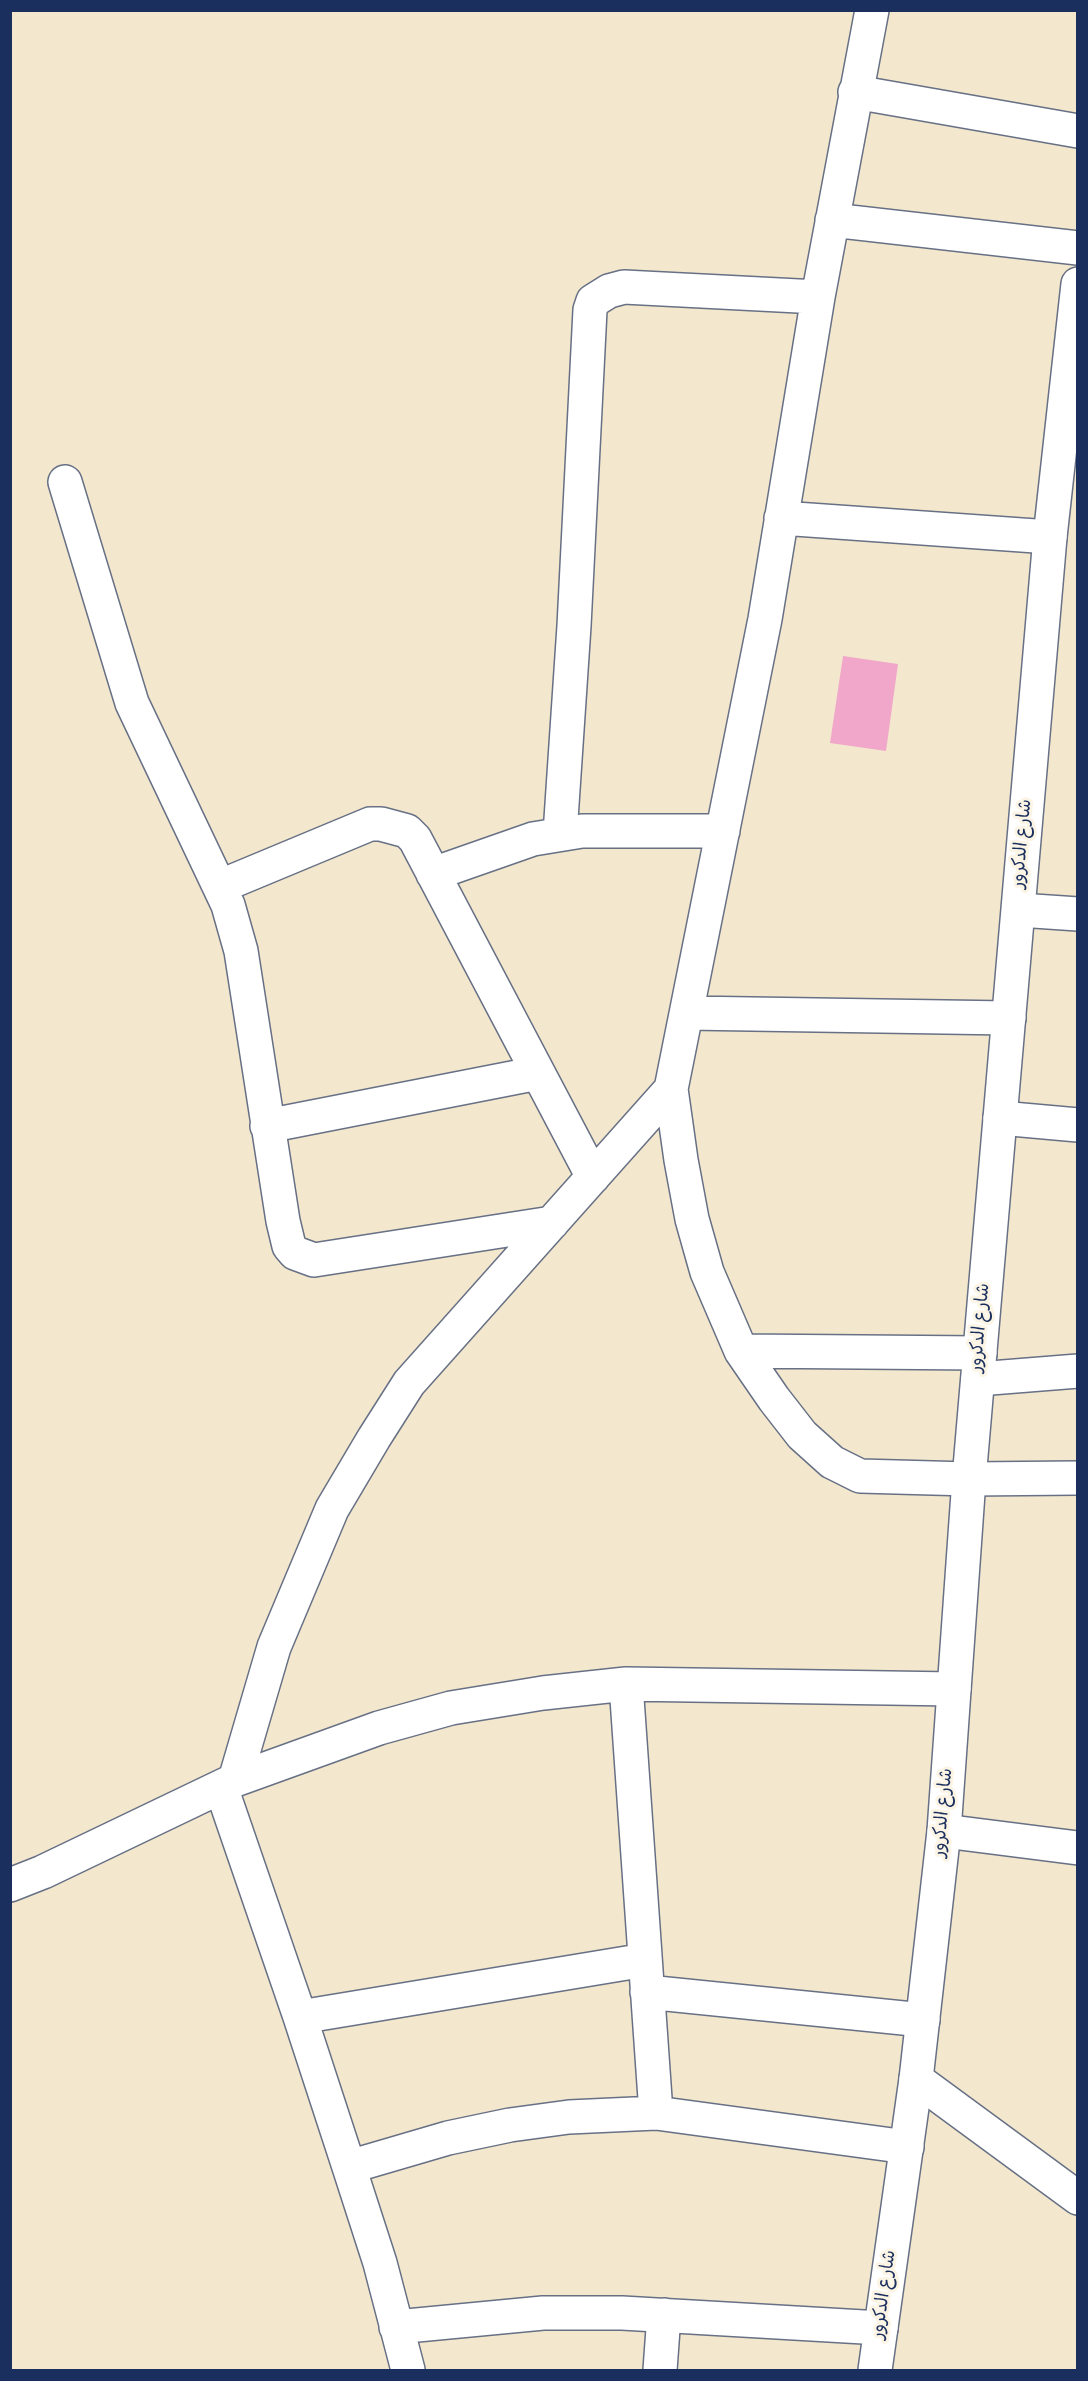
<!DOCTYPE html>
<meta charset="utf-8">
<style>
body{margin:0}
#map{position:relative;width:1088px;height:2381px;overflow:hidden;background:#f3e8cd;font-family:Dekko,sans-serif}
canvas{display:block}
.frame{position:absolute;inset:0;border:12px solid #1b2f5e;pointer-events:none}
</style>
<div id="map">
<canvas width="1088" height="2381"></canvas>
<div class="frame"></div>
</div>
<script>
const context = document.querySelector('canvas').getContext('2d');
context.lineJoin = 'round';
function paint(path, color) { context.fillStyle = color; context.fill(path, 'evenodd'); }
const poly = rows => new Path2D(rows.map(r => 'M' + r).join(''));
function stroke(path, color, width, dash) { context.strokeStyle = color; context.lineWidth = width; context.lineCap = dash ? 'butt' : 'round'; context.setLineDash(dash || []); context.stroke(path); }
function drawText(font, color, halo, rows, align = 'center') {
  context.font = font + ' Dekko,"Playpen Sans Arabic",sans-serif'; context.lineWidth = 6; context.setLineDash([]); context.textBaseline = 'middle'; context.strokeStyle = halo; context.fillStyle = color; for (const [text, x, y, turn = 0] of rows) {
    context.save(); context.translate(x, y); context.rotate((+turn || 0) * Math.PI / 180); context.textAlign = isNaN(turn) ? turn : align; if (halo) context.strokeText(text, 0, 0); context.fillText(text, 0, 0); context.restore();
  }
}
paint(poly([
 [843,656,898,664,886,751,830,743]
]), '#f0a7ca');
const minor = poly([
 [872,10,818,297,765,619,671,1089,681,1160,692,1219,707,1272,741,1351,774,1399,802,1435,832,1462,860,1476,969,1479,1078,1478],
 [855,92,1078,131],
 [832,220,1078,248],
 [65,482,132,703,228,905,241,951,283,1221,289,1246,295,1253,314,1260,552,1223],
 [781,518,1050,537],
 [560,834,574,626,590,310,593,301,609,291,624,287,818,297],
 [433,874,533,839,582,831,723,831],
 [221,886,370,824,381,824,407,831,415,839,593,1177],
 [1019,910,1078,914],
 [687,1013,1009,1018],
 [1000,1118,1078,1125],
 [267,1126,538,1073],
 [741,1351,980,1353],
 [978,1379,1078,1371],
 [626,1684,656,2113],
 [235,1780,274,1647,332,1509,374,1438,409,1383,671,1089],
 [221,1787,300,2017,349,2167,380,2263,408,2370],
 [944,1831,1078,1848],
 [10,1885,43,1872,235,1780,379,1728,451,1708,543,1693,626,1684,954,1689],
 [647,1992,923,2020],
 [300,2017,645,1960],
 [916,2079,1078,2198],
 [349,2167,448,2138,510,2125,569,2117,656,2113,907,2147],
 [396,2327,543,2313,622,2313,881,2328],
 [660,2370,664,2315]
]);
const tertiary = poly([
 [875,2370,916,2079,944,1831,969,1479,1050,537,1078,284]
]);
stroke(minor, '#677085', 36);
stroke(tertiary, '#677085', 36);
stroke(minor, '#fff', 33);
stroke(tertiary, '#fff', 33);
drawText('18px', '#1b2f5e', '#fcf5e5', [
 ["شارع الدكرور",1024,844,-85],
 ["شارع الدكرور",982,1328,-85],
 ["شارع الدكرور",945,1813,-85],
 ["شارع الدكرور",886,2295,-82]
]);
</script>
